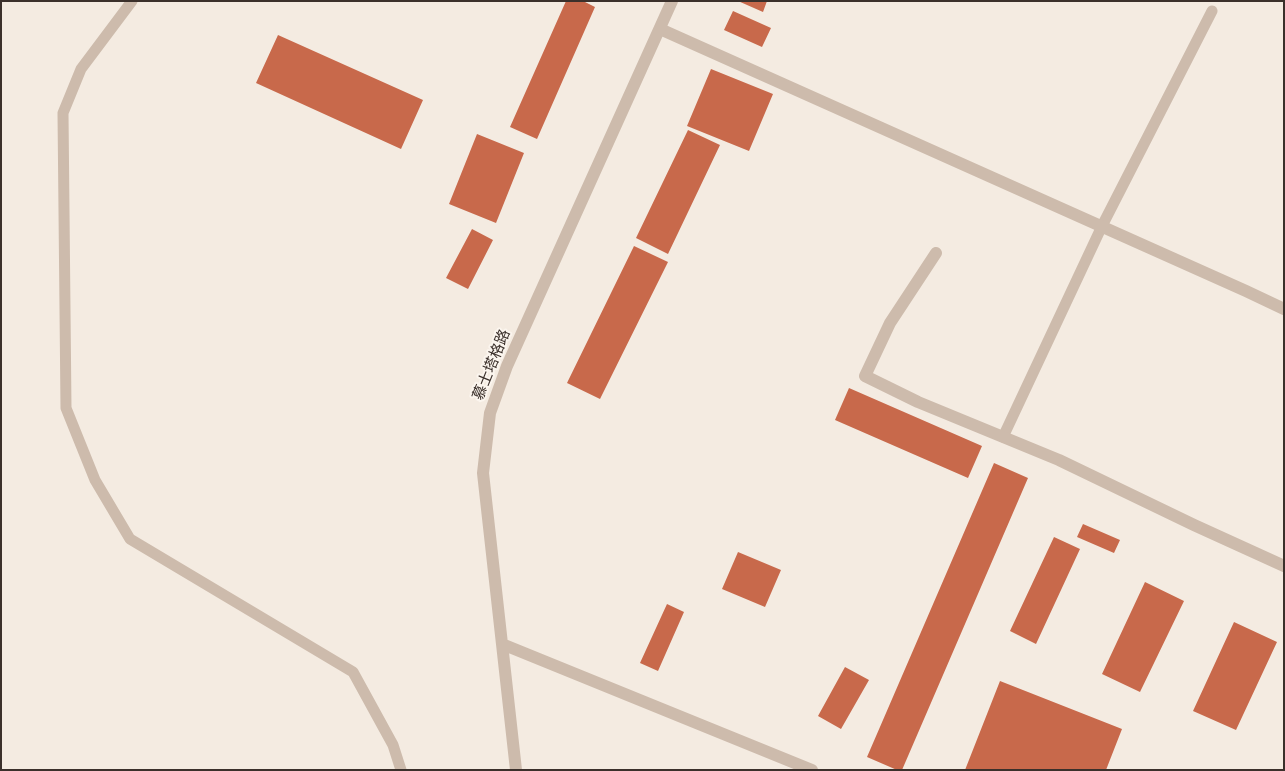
<!DOCTYPE html>
<meta charset="utf-8">
<style>
body{margin:0}
#map{position:relative;width:1285px;height:771px;overflow:hidden;background:#f4ebe1;font-family:"Fira Sans",sans-serif}
canvas{display:block}
.frame{position:absolute;inset:0;border:2px solid #3b302b;pointer-events:none}
</style>
<div id="map">
<canvas width="1285" height="771"></canvas>
<div class="frame"></div>
</div>
<script>
const context = document.querySelector('canvas').getContext('2d');
context.lineJoin = 'round';
function paint(path, color) { context.fillStyle = color; context.fill(path, 'evenodd'); }
const poly = rows => new Path2D(rows.map(r => 'M' + r).join(''));
function stroke(path, color, width, dash) { context.strokeStyle = color; context.lineWidth = width; context.lineCap = dash ? 'butt' : 'round'; context.setLineDash(dash || []); context.stroke(path); }
function drawText(font, color, halo, rows, align = 'center') {
  context.font = font + ' "Fira Sans","Noto Sans SC",sans-serif'; context.lineWidth = 4; context.setLineDash([]); context.textBaseline = 'middle'; context.strokeStyle = halo; context.fillStyle = color; for (const [text, x, y, turn = 0] of rows) {
    context.save(); context.translate(x, y); context.rotate((+turn || 0) * Math.PI / 180); context.textAlign = isNaN(turn) ? turn : align; if (halo) context.strokeText(text, 0, 0); context.fillText(text, 0, 0); context.restore();
  }
}
paint(poly([
 [566,1,583,1,595,7,537,139,510,127],
 [738,1,767,1,763,12],
 [733,11,771,28,762,47,724,30],
 [278,35,423,100,401,149,256,83],
 [711,69,773,94,749,151,687,126],
 [688,130,720,145,668,254,636,238],
 [477,134,524,153,496,223,449,204],
 [472,229,493,240,468,289,446,278],
 [634,246,668,262,600,399,567,383],
 [849,388,982,446,968,478,835,420],
 [994,463,1028,478,902,770,897,770,867,757],
 [1083,524,1120,540,1114,553,1077,537],
 [1054,537,1080,549,1036,644,1010,631],
 [738,552,781,570,765,607,722,589],
 [1145,582,1184,601,1140,692,1102,674],
 [667,604,684,612,658,671,640,663],
 [1234,622,1277,642,1236,730,1193,711],
 [845,667,869,680,841,729,818,716],
 [1000,681,1122,729,1106,770,965,770]
]), '#c8694b');
stroke(poly([
 [132,1,81,69,63,113,66,408,95,480,130,539,353,672,393,745,401,770],
 [1003,437,1102,226,1212,11]
]), '#cdbbac', 11);
stroke(poly([
 [660,29,1246,291,1284,309],
 [936,253,890,323,865,376,918,402,1059,460,1194,525,1284,566]
]), '#cdbbac', 12);
stroke(poly([
 [502,644,812,770],
 [516,770,483,473,490,413,507,366,672,1]
]), '#cdbbac', 12);
drawText('15px', '#3b302b', '#fbf5ee', [
 ["慕士塔格路",492,365,-68]
]);
</script>
